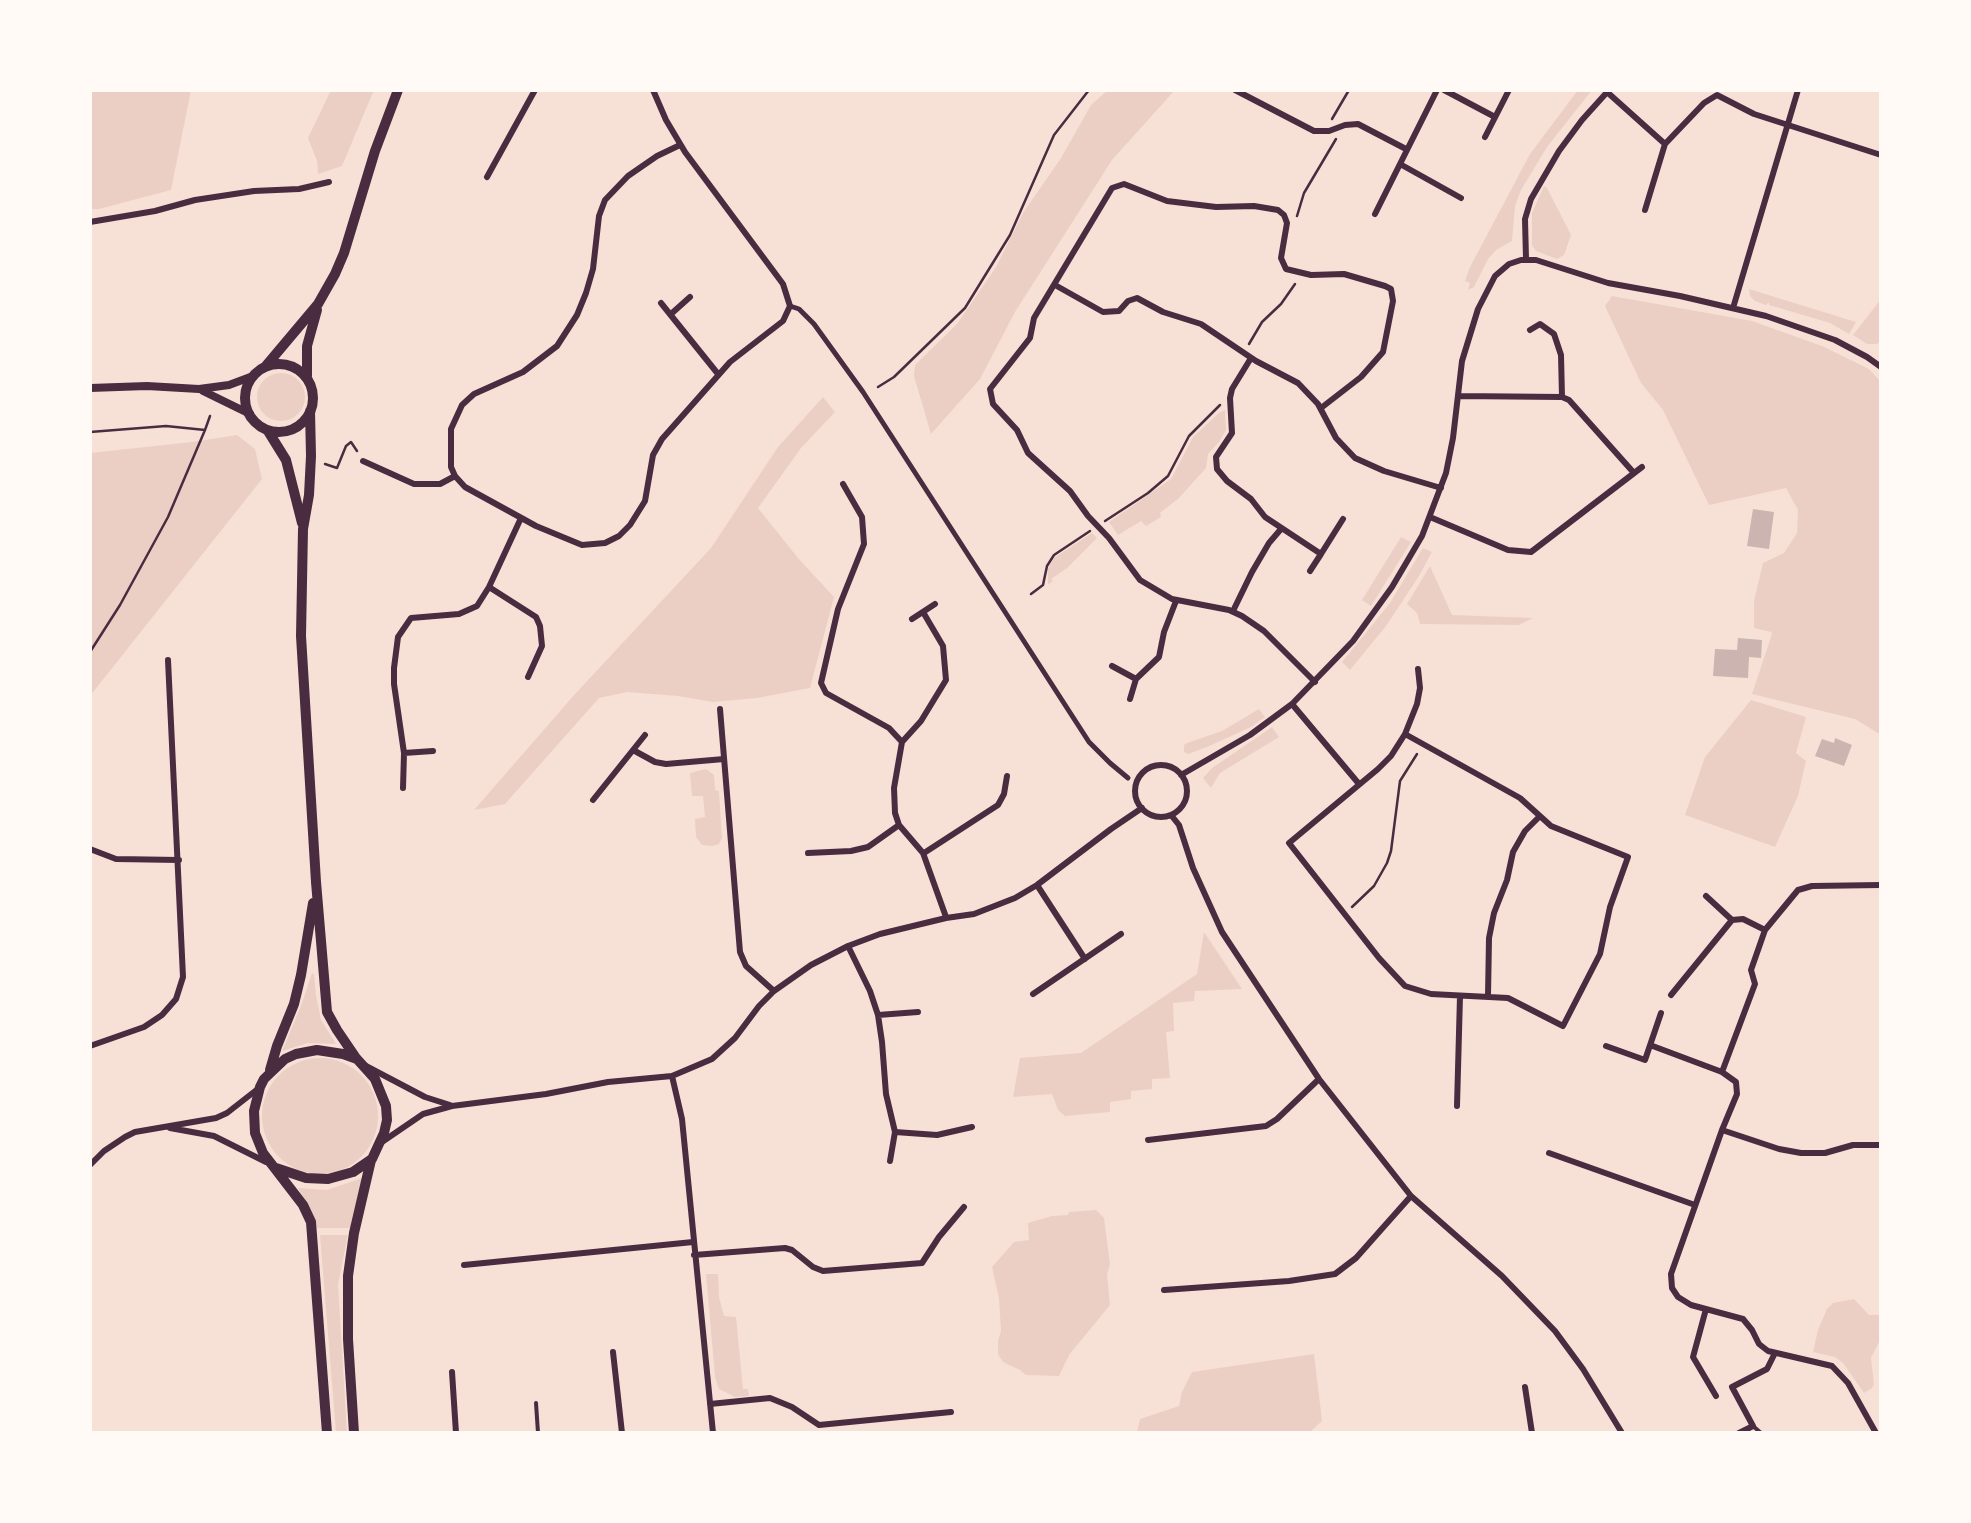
<!DOCTYPE html>
<style>
body{margin:0}
#map{position:relative;width:1971px;height:1523px;overflow:hidden;background:#f7e1d7;font-family:"DejaVu Sans",sans-serif}
canvas{display:block}
.frame{position:absolute;inset:0;border:92px solid #fffaf5;pointer-events:none}
</style>
<div id="map">
<canvas width="1971" height="1523"></canvas>
<div class="frame"></div>
</div>
<script>
const context = document.querySelector('canvas').getContext('2d');
context.lineJoin = 'round';
function paint(path, color) { context.fillStyle = color; context.fill(path, 'evenodd'); }
const poly = rows => new Path2D(rows.map(r => 'M' + r).join(''));
function stroke(path, color, width, dash) { context.strokeStyle = color; context.lineWidth = width; context.lineCap = dash ? 'butt' : 'round'; context.setLineDash(dash || []); context.stroke(path); }
paint(poly([
 [90,90,191,90,171,190,99,209,90,209],
 [331,90,374,90,342,166,318,174,317,161,308,138],
 [1108,90,1175,90,1112,160,1015,312,980,379,931,434,914,376,915,365,957,324,996,267,1023,213,1061,158,1091,105],
 [1578,90,1592,90,1547,147,1521,190,1515,206,1512,241,1496,250,1488,259,1474,287,1468,290,1470,283,1465,281,1469,269,1530,154],
 [1544,186,1547,188,1571,235,1564,255,1557,259,1536,251,1532,245,1532,213],
 [1749,289,1856,322,1849,334,1830,323,1769,305,1769,302,1766,305,1755,301,1750,296],
 [1612,296,1752,321,1822,346,1869,369,1881,382,1881,735,1855,719,1752,694,1772,634,1771,632,1754,628,1754,601,1763,563,1784,553,1797,533,1798,510,1786,488,1709,505,1663,410,1641,383,1605,306],
 [1881,299,1881,340,1877,344,1867,344,1853,335],
 '257 397a24 24 0 1 1 48 0a24 24 0 1 1-48 0Z',
 [823,397,835,412,801,448,758,508,798,558,834,597,810,688,757,698,713,702,678,696,627,692,599,698,505,804,474,810,575,694,711,548,778,447],
 [1225,410,1226,430,1219,442,1208,454,1206,468,1179,498,1160,513,1161,517,1146,526,1141,521,1118,535,1109,522,1171,479,1193,437,1219,413],
 [237,435,255,449,262,479,90,696,90,453,192,442],
 [1092,533,1097,538,1067,568,1051,579,1053,581,1048,585,1048,569,1054,558],
 [1401,537,1411,542,1371,606,1362,600],
 [1423,548,1432,552,1419,576,1386,626,1350,670,1342,662,1390,603],
 [1430,566,1452,615,1533,618,1519,625,1420,624,1417,613,1407,604],
 [1751,700,1806,717,1796,753,1806,761,1798,796,1775,847,1685,815,1705,757],
 [1259,709,1265,717,1251,727,1207,747,1188,754,1184,752,1184,745,1187,743,1222,731],
 [1272,727,1279,737,1220,773,1211,788,1203,778,1212,768],
 [706,769,714,775,715,790,719,791,722,838,719,844,712,846,702,845,696,837,695,819,705,817,703,796,692,796,690,773],
 [1204,932,1242,989,1195,991,1194,1001,1173,1003,1174,1031,1166,1032,1170,1078,1152,1079,1152,1089,1131,1091,1131,1099,1110,1102,1110,1112,1065,1116,1058,1110,1052,1094,1013,1097,1020,1058,1081,1053,1197,974],
 [312,973,314,974,316,995,321,1020,336,1044,308,1043,282,1051,301,1006],
 '262 1116a58 58 0 1 1 116 0a58 58 0 1 1-116 0Z',
 [362,1178,350,1228,317,1228,313,1215,298,1188,327,1190],
 [1096,1210,1104,1218,1110,1264,1107,1274,1110,1305,1069,1355,1059,1376,1026,1375,1020,1370,1003,1362,998,1354,998,1341,1001,1331,999,1298,992,1267,1014,1242,1029,1240,1028,1223,1052,1216,1068,1215,1069,1212],
 [320,1235,348,1235,338,1284,347,1433,336,1433],
 [706,1274,718,1274,719,1297,724,1316,736,1317,743,1389,748,1389,749,1396,735,1397,719,1389,715,1377],
 [1854,1299,1869,1315,1881,1315,1881,1338,1871,1358,1874,1384,1872,1388,1864,1393,1843,1363,1835,1357,1813,1352,1818,1330,1827,1309,1833,1303],
 [1314,1354,1322,1421,1309,1433,1137,1433,1140,1419,1179,1406,1182,1392,1192,1372]
]), '#ebcfc5');
paint(poly([
 [1753,509,1774,512,1769,549,1747,546],
 [1738,638,1762,640,1761,658,1749,657,1748,678,1713,676,1715,649,1737,650],
 [1835,738,1852,745,1844,766,1815,756,1822,739,1834,743]
]), '#ccb4b1');
stroke(poly([
 [1332,119,1349,90],
 [1297,216,1304,193,1336,139],
 [1249,344,1262,322,1281,304,1295,284],
 [878,387,894,377,965,308,1010,235,1054,135,1089,90],
 [90,432,166,426,205,430,210,416],
 [325,464,337,468,346,446,351,442,357,451],
 [1105,521,1148,493,1168,476,1189,436,1220,405],
 [1031,594,1043,585,1047,566,1054,555,1090,531],
 [90,652,120,605,168,517,205,430],
 [1352,907,1374,886,1387,863,1391,851,1400,781,1417,754]
]), '#4a2c40', 2.5);
stroke(poly([
 [536,1403,538,1433],
 [1753,1426,1761,1433]
]), '#4a2c40', 4);
stroke(poly([
 [790,306,799,309,814,324,863,392,1089,742,1110,763,1128,778]
]), '#4a2c40', 5);
stroke(poly([
 [653,90,666,120,685,152,783,284,790,306,783,321,730,362,662,439,653,455,645,501,630,525,619,536,605,543,582,545,536,526,465,487,455,476,451,467,451,429,462,405,474,394,523,372,557,346,577,315,586,293,593,269,599,216,605,200,628,176,657,156,680,145],
 [1235,90,1314,131,1329,131,1345,125,1358,124,1406,149],
 [1444,90,1495,117],
 [1607,92,1665,144,1645,210],
 [1485,137,1509,90],
 [1665,144,1704,103,1717,95,1754,114,1881,155],
 [1400,164,1461,198],
 [487,177,535,90],
 [1375,214,1437,90],
 [90,222,155,211,195,200,254,191,299,189,329,182],
 [1526,259,1525,219,1531,199,1559,151,1582,120,1609,90],
 [1055,285,1103,312,1119,311,1128,301,1137,298,1163,312,1201,324,1256,361,1298,383,1318,404,1336,438,1355,458,1384,471,1441,488],
 [661,303,718,374],
 [1733,308,1798,90],
 [671,314,690,297],
 [1530,330,1540,324,1554,334,1561,355,1562,397],
 [1251,358,1232,389,1230,398,1232,433,1216,457,1217,469,1227,481,1251,499,1265,517,1321,554,1343,519],
 [1458,396,1562,397,1569,400,1634,473],
 [363,461,414,484,440,484,455,476],
 [843,484,862,517,864,544,838,609,821,683,826,693,889,728,902,742,894,788,895,813,899,825,923,853,946,917],
 [1430,517,1508,550,1531,552,1642,467],
 [1310,571,1321,554],
 [489,587,536,617,540,626,542,646,528,677],
 [1233,611,1252,572,1269,543,1281,529],
 [912,619,935,604],
 [1112,666,1136,679],
 [1315,682,1264,631,1242,616,1229,610,1172,599,1140,580,1109,538,1088,516,1070,491,1028,453,1017,430,993,404,990,389,1030,338,1034,318,1112,188,1124,184,1167,201,1216,207,1254,206,1278,210,1284,215,1287,223,1281,258,1286,269,1311,275,1344,274,1385,286,1391,289,1393,301,1383,352,1361,377,1321,408],
 [1130,699,1136,679,1159,657,1164,632,1176,601],
 [1292,704,1359,784],
 [720,709,740,952,746,966,774,991],
 [1405,734,1520,798,1551,826,1628,857,1610,907,1600,954,1563,1026,1508,998,1431,994,1405,986,1379,958,1289,843,1378,769,1391,756,1405,734],
 [1405,734,1417,704,1420,688,1418,669],
 [902,742,921,721,946,680,943,646,923,612],
 [633,750,655,762,666,764,724,759],
 [433,751,404,753,394,684,394,668,398,637,411,618,459,614,477,606,489,587,521,518],
 '1135 791a26 26 0 1 1 52 0a26 26 0 1 1-52 0Z',
 [1181,775,1250,735,1292,704,1353,641,1392,587,1422,536,1446,473,1453,438,1462,361,1478,309,1495,276,1509,264,1521,260,1536,260,1608,283,1680,296,1766,316,1835,340,1867,357,1881,367],
 [403,788,404,753],
 [593,800,645,735],
 [1171,815,1179,825,1193,868,1222,932,1319,1079,1411,1196,1502,1276,1555,1331,1583,1369,1622,1433],
 [90,849,116,859,179,860],
 [808,853,851,851,868,847,899,825],
 [924,853,998,805,1004,794,1007,776],
 [1037,885,1085,959],
 [1706,896,1732,920,1743,919,1765,930],
 [848,946,870,991,878,1015,882,1042,886,1094,895,1132,890,1161],
 [1033,994,1121,934],
 [1671,995,1732,920],
 [1488,996,1489,938,1494,913,1507,880,1513,852,1525,831,1540,816],
 [878,1015,918,1012],
 [1650,1045,1722,1072],
 [90,1046,144,1027,162,1015,176,999,183,977,168,660],
 [1606,1046,1645,1060,1661,1013],
 [366,1066,425,1097,450,1105],
 [672,1076,682,1119,713,1433],
 [1457,1106,1460,996],
 [170,1128,214,1136,266,1162],
 [1722,1130,1779,1149,1801,1153,1825,1153,1853,1145,1881,1145],
 [895,1132,937,1135,972,1127],
 [1148,1140,1266,1126,1277,1119,1319,1079],
 [382,1142,423,1114,452,1106,546,1094,608,1082,672,1076,712,1059,735,1038,759,1006,774,991,811,965,848,946,880,934,946,918,974,914,1015,898,1037,885,1111,829,1142,808],
 [1549,1153,1695,1205],
 [90,1165,104,1151,125,1137,135,1132,216,1118,227,1113,259,1088],
 [694,1255,785,1248,792,1250,813,1267,823,1271,922,1263,939,1237,964,1207],
 [464,1265,693,1242],
 [1164,1290,1289,1281,1335,1274,1356,1258,1411,1196],
 [1706,1309,1693,1357,1716,1396],
 [613,1352,622,1433],
 [452,1372,456,1433],
 [1525,1387,1532,1433],
 [710,1404,770,1398,792,1407,819,1425,951,1412],
 [1739,1433,1753,1426,1732,1387,1767,1369,1775,1353],
 [1876,1433,1848,1383,1832,1366,1768,1351,1759,1344,1752,1330,1743,1319,1691,1305,1678,1297,1672,1288,1671,1274,1722,1130,1737,1094,1736,1082,1722,1072,1755,984,1751,970,1765,930,1798,890,1812,886,1881,885]
]), '#4a2c40', 6);
stroke(poly([
 [90,388,147,386,199,389,229,385,253,376],
 [203,391,250,414]
]), '#4a2c40', 8);
stroke(poly([
 '245 398a34 34 0 1 1 68 0a34 34 0 1 1-68 0Z',
 [265,367,318,304,335,274,344,253,375,151,398,90],
 [307,376,307,346,317,310],
 [310,411,311,456,309,495,303,529,301,636,316,882,327,1012,337,1030,356,1058],
 [268,431,286,460,302,523],
 [270,1070,277,1046,294,1004,301,975,313,903],
 [276,1168,306,1178,328,1179,353,1172,372,1159,384,1133,387,1120,386,1106,375,1079,357,1059,343,1054,317,1050,296,1054,285,1059,264,1079,260,1087,254,1111,255,1133,263,1153,303,1205,311,1222,327,1433],
 [354,1433,348,1339,348,1276,354,1233,371,1160]
]), '#4a2c40', 10);
</script>
